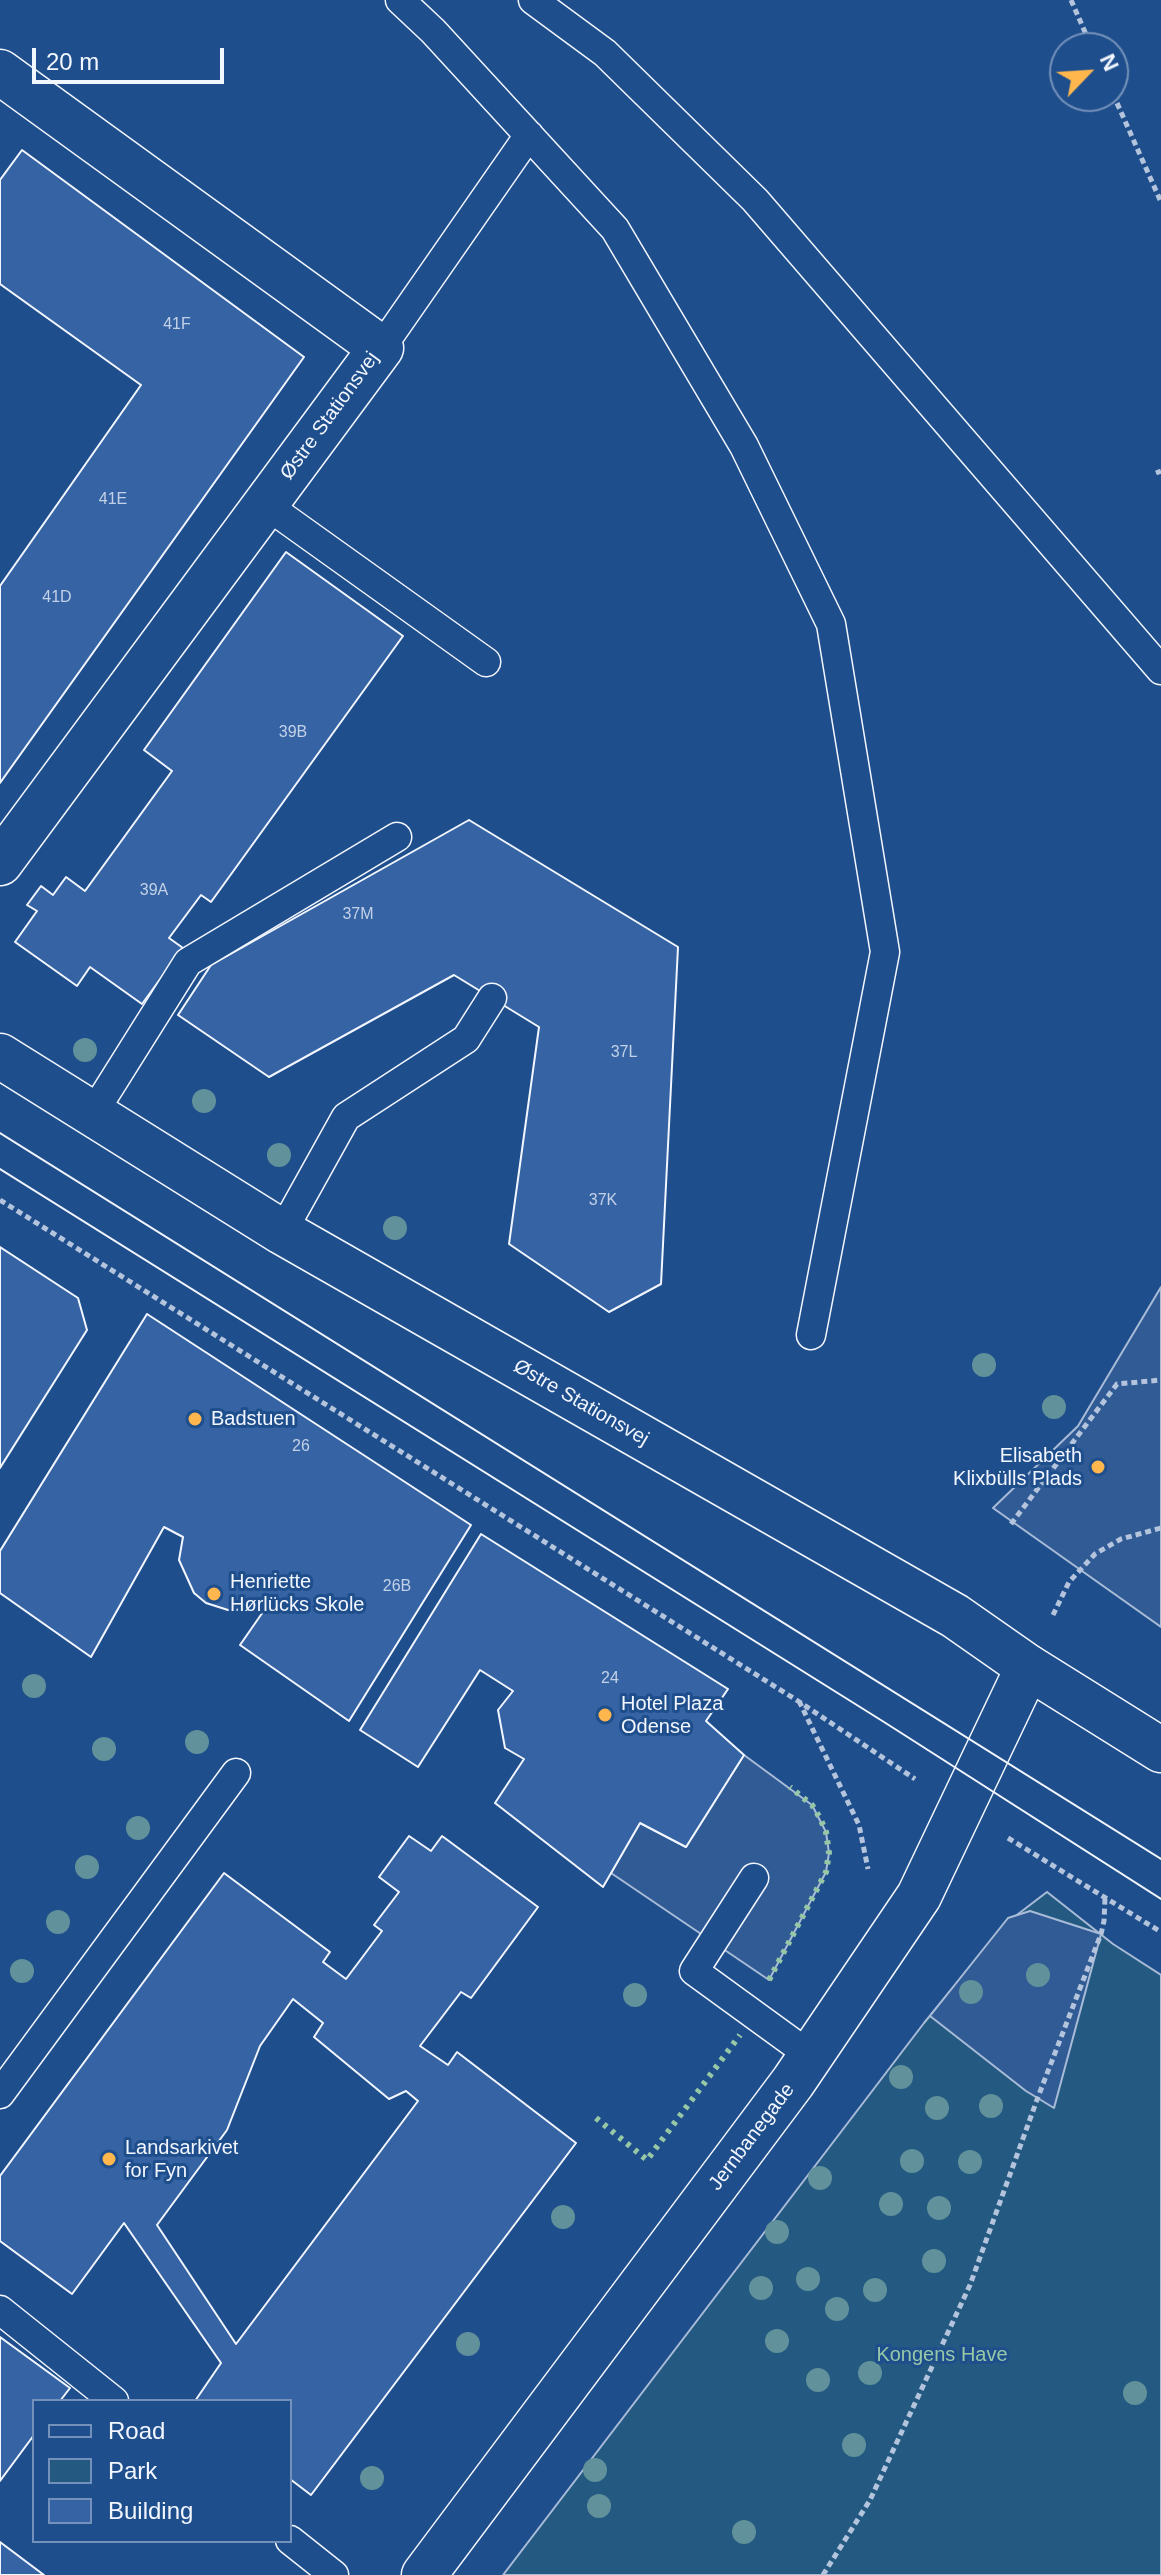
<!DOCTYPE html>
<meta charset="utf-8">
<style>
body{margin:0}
#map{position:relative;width:1161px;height:2575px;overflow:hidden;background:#1f4e8c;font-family:Arial,sans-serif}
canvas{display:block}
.legend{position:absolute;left:32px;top:2399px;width:260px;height:144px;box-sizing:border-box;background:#1f4e8c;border:2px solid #7391ba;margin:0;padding:10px 14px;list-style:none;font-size:24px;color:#f2f6ff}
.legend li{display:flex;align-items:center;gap:16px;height:40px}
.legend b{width:40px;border:2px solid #7391ba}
.north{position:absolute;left:1049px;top:32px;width:80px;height:80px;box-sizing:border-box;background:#1f4e8c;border:2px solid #7391ba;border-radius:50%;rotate:65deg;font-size:22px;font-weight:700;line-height:32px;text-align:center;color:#f2f6ff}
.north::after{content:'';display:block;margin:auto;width:28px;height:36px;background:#ffb74d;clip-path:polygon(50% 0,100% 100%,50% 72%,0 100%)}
.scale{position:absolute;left:32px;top:48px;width:192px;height:36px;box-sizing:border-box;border:4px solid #f2f6ff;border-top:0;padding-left:10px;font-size:24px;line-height:28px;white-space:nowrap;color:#f2f6ff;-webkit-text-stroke:6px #1f4e8c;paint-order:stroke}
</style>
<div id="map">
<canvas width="1161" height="2575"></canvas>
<ul class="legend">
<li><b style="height:10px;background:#1f4e8c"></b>Road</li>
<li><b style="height:22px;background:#245a82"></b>Park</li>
<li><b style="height:22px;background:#3563a3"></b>Building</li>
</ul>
<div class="north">N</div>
<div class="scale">20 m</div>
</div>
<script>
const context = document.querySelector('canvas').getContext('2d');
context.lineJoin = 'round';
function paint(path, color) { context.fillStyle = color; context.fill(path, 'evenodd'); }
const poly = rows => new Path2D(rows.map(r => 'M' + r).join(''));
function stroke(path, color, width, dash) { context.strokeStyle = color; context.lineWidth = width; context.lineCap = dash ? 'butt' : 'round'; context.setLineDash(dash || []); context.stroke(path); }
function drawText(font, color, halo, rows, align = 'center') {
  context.font = font + ' Arial,sans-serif'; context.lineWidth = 6; context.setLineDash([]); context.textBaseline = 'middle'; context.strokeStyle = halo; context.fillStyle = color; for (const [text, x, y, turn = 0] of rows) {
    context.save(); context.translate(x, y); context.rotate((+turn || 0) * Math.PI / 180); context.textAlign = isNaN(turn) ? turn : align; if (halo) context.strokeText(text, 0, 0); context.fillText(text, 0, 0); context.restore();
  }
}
const green = poly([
 [1047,1892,1113,1944,1161,1975,1161,2575,503,2575,924,2023,1005,1924,1047,1892]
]);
paint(green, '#245a82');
stroke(green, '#a8bbd7', 2);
const parking = poly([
 [1161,1287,1161,1627,993,1508,1078,1426,1161,1287],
 [744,1755,812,1805,826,1832,829,1853,826,1872,769,1980,611,1873,640,1823,686,1847,744,1755],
 [1030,1911,1101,1934,1054,2108,1026,2091,930,2016,1008,1918,1030,1911]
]);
paint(parking, '#305b95');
stroke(parking, '#a8bbd7', 2);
const building = poly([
 [22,150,304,357,0,783,0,586,141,385,0,284,0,180,22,150],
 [286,552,403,636,211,902,201,895,169,938,183,948,142,1004,90,967,77,986,15,942,37,911,27,905,41,886,53,895,66,877,85,891,172,771,144,750,286,552],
 [469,820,678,947,661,1284,609,1312,509,1244,539,1027,454,975,269,1077,178,1015,211,965,469,820],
 [0,1247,78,1298,87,1330,0,1468,0,1247],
 [147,1314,471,1525,349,1721,240,1645,265,1609,228,1610,206,1603,194,1593,179,1560,183,1537,164,1527,91,1657,0,1593,0,1551,147,1314],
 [481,1534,728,1689,706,1721,744,1755,686,1847,640,1823,603,1887,495,1803,524,1759,505,1748,498,1710,513,1691,480,1670,418,1767,360,1730,481,1534],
 [409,1836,431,1851,442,1836,538,1907,471,1998,461,1992,420,2046,448,2065,457,2052,576,2143,311,2495,290,2479,290,2401,195,2401,221,2363,124,2223,72,2294,0,2241,0,2176,224,1873,330,1952,323,1962,346,1979,382,1931,374,1925,399,1892,379,1877,409,1836],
 [293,1999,323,2023,314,2037,389,2099,406,2091,418,2101,236,2344,157,2225,227,2130,260,2046,293,1999],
 [0,2337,70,2388,60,2401,34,2401,34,2435,0,2481,0,2337],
 [0,2542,44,2575,0,2575,0,2542]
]);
paint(building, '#3563a3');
stroke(building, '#f2f6ff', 2);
const lane = poly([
 [400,0,433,31,615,229,744,446,831,624,885,952,811,1335],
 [533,0,605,53,755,200,1161,670],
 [381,348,529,135],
 [265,504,486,662],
 [92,1115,188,962,397,837],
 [282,1232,346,1117,466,1039,492,998],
 [754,1878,694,1971,811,2056],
 [0,2094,236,1773],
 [0,2310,114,2401],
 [290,2540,334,2575]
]);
const street = poly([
 [0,72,381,348,0,863],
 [424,2575,793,2082,919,1896,1028,1667]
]);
const secondary = poly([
 [0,1056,282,1232,955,1616,1028,1667,1161,1750]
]);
stroke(lane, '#f2f6ff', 31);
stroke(street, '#f2f6ff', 47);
stroke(secondary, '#f2f6ff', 47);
stroke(poly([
 [1071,0,1092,48],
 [1113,94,1161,202],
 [1156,473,1161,471],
 [0,1200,798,1701,915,1779],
 [1011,1524,1117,1384,1161,1380],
 [1053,1615,1069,1582,1095,1554,1121,1539,1161,1528],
 [799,1701,859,1825,868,1869],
 [1008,1838,1161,1932],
 [823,2575,870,2500,970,2285,1038,2097,1101,1934,1104,1921,1105,1898]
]), '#b3c4dc', 5, [6, 4]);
stroke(lane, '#1f4e8c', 28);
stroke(street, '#1f4e8c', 44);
stroke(secondary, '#1f4e8c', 44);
stroke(poly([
 [0,1133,1161,1859],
 [0,1169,884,1722,1161,1899]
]), '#f2f6ff', 2);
stroke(poly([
 [769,1980,826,1872,829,1853,826,1832,820,1818,812,1805,790,1787],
 [596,2118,647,2160,740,2035]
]), '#97c8a6', 6, [4, 6]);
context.fillStyle = '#61919a';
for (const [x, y] of [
 [85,1050],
 [204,1101],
 [279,1155],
 [395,1228],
 [984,1365],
 [1054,1407],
 [34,1686],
 [197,1742],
 [104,1749],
 [138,1828],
 [87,1867],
 [58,1922],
 [22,1971],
 [1038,1975],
 [971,1992],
 [635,1995],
 [901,2077],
 [991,2106],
 [937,2108],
 [912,2161],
 [970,2162],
 [820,2178],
 [891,2204],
 [939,2208],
 [563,2217],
 [777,2232],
 [934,2261],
 [808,2279],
 [761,2288],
 [875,2290],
 [837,2309],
 [777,2341],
 [468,2344],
 [870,2373],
 [818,2380],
 [1135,2393],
 [854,2445],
 [595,2470],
 [372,2478],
 [599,2506],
 [744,2532]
]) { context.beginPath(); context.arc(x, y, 12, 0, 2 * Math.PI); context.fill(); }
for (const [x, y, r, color] of [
 [195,1419,8,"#ffb74d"],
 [1098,1467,8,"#ffb74d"],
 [214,1594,8,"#ffb74d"],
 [605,1715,8,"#ffb74d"],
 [109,2159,8,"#ffb74d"]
]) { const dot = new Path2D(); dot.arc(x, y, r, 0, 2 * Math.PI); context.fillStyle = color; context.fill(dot); stroke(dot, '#1f4e8c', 3); }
drawText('16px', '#c3d1e8', null, [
 ["41F",177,325],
 ["41E",113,500],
 ["41D",57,598],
 ["39B",293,733],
 ["39A",154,891],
 ["37M",358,915],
 ["37L",624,1053],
 ["37K",603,1201],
 ["26",301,1447],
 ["26B",397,1587],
 ["24",610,1679]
]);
drawText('20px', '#f2f6ff', '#1f4e8c', [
 ["Østre Stationsvej",330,416,-54],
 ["Østre Stationsvej",581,1403,30],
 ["Jernbanegade",752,2137,-53]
]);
drawText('20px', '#f2f6ff', '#1f4e8c', [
 ["Badstuen",211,1419],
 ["Elisabeth",1082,1456,"right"],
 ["Klixbülls Plads",1082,1479,"right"],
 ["Henriette",230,1582],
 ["Hørlücks Skole",230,1605],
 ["Hotel Plaza",621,1704],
 ["Odense",621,1727],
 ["Landsarkivet",125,2148],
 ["for Fyn",125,2171]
], 'left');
drawText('20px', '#97c8a6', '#1f4e8c', [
 ["Kongens Have",942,2355]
]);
</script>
